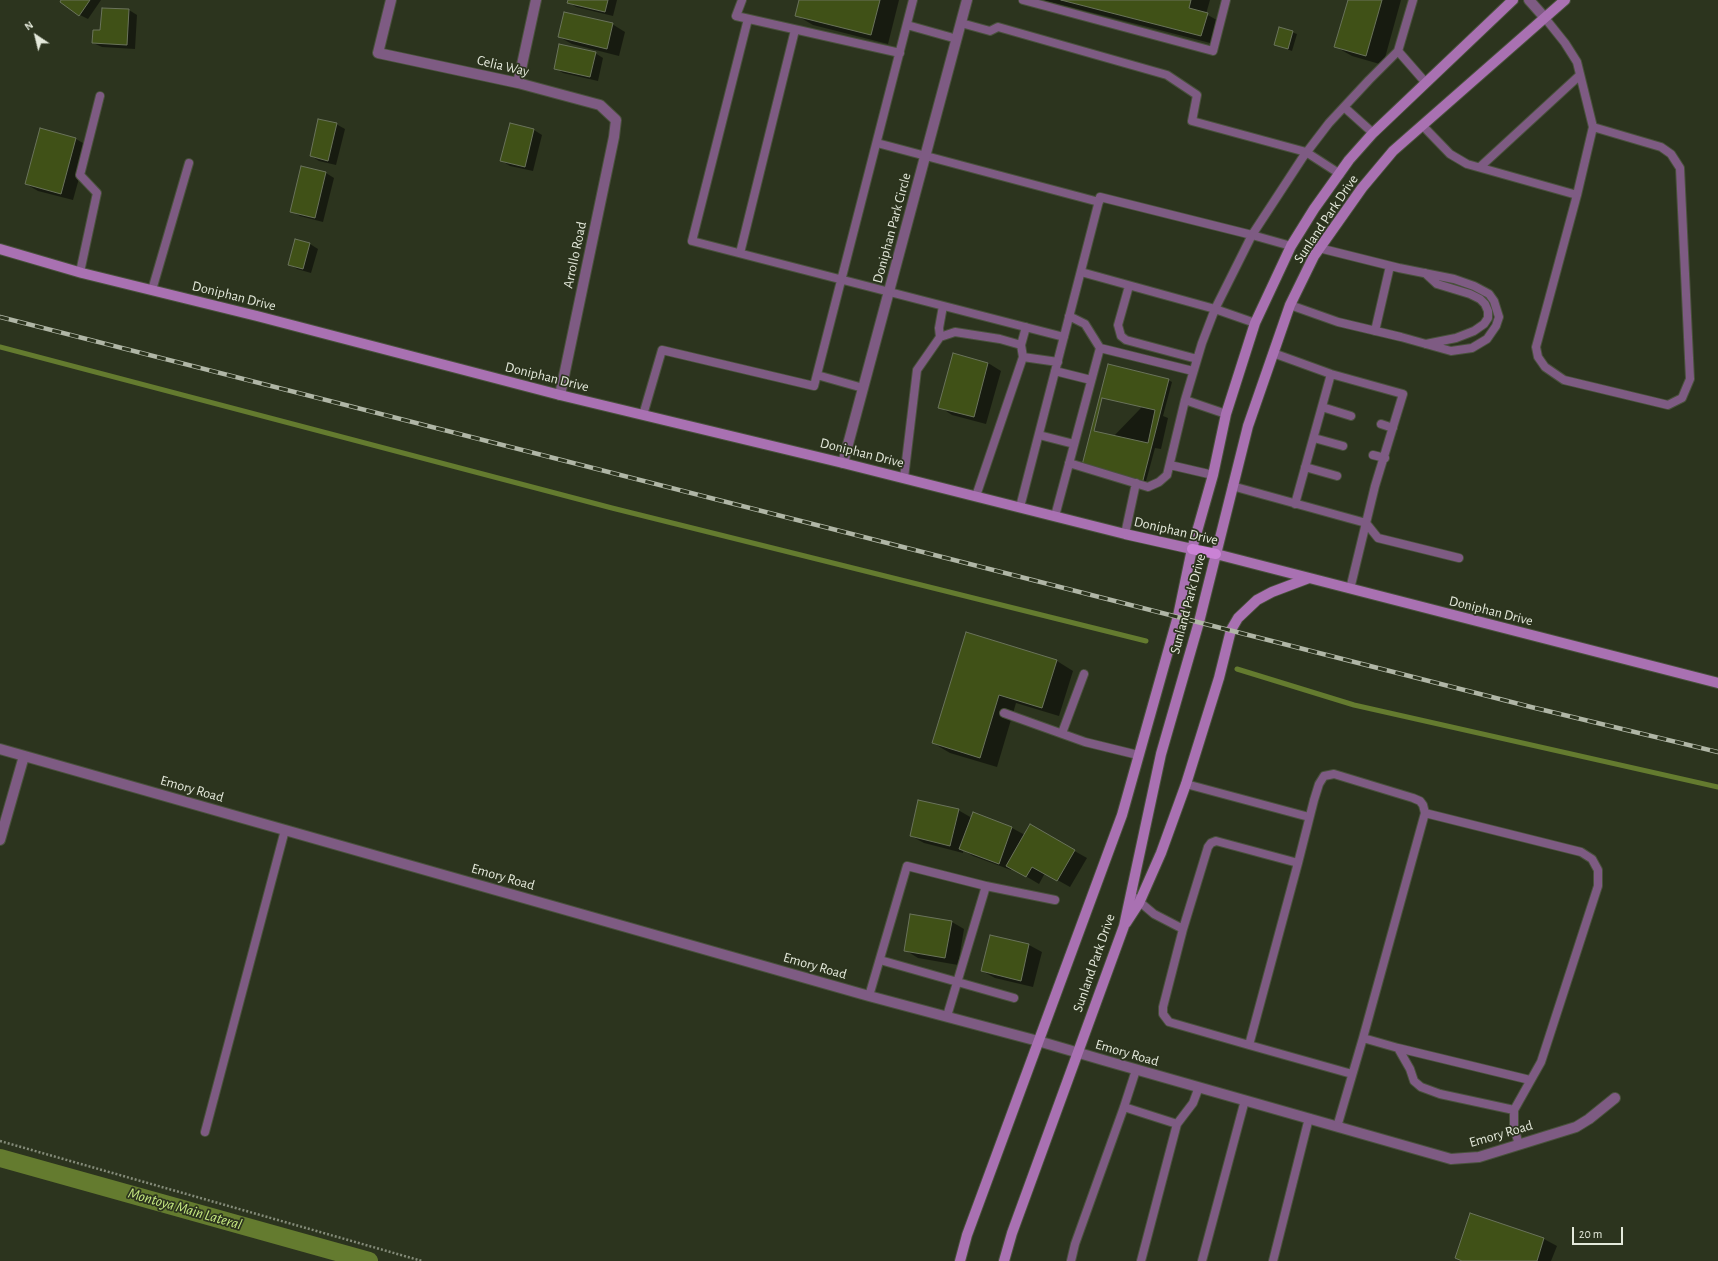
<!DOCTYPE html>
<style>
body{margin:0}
#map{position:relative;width:1718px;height:1261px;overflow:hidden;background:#2c341e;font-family:"Alegreya Sans",sans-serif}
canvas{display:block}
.north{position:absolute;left:16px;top:16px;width:40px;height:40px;-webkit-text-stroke:3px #2c341e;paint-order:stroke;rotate:325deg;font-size:11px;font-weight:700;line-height:16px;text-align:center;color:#e4e9db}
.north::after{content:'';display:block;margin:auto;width:14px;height:18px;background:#e4e9db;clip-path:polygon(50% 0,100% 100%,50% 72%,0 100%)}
.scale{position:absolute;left:1572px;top:1227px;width:51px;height:18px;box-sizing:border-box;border:2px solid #e4e9db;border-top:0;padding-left:5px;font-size:12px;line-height:14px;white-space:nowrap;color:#e4e9db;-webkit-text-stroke:3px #2c341e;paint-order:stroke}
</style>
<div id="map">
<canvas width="1718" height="1261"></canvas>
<div class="north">N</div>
<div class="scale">20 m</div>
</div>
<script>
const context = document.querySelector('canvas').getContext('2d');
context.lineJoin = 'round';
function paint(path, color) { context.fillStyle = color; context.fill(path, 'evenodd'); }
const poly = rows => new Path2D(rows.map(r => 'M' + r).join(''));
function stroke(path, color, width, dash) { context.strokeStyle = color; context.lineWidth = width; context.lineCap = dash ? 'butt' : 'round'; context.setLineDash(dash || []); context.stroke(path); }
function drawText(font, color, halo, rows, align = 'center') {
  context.font = font + ' "Alegreya Sans",sans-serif'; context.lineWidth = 3.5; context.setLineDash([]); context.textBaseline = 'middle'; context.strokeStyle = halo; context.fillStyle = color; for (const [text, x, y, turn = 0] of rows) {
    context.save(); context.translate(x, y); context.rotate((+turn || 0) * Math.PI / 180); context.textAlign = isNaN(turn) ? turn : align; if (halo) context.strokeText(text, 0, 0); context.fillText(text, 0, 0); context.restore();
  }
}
paint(poly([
 [63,0,101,0,88,19,80,15],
 [569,0,617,0,613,16,576,7,568,2],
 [800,0,899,0,888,44,813,25,796,15],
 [1043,0,1210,0,1206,14,1224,24,1218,45],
 [1349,0,1401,0,1383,65,1352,56,1336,47],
 [129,10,137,15,135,49,102,47,93,43,101,31],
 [612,24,625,32,619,56,572,44,559,37],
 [1280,28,1297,34,1292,51,1276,45],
 [595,53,603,58,598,81,563,73,555,68],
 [336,124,345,129,336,165,319,161,311,156],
 [511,124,534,130,542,135,533,171,510,166,502,161],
 [41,129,76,139,88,146,73,200,38,191,26,184],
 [302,167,326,173,334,178,323,222,300,216,291,211],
 [310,244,318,249,311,273,297,269,289,264],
 [954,354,988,363,1001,371,986,424,952,415,940,407],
 [1168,380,1172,382,1163,416,1168,418,1161,449,1155,448,1145,485,1083,468],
 [967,634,1057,661,1073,671,1059,716,1016,703,997,767,950,753,933,743],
 [958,810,972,818,973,814,1012,828,1025,835,1030,826,1087,858,1070,887,1045,873,1039,884,1012,868,1011,870,973,856,963,850,963,853,924,843,911,836],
 [952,922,964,929,958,965,918,958,905,950],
 [991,936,1029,945,1042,952,1033,987,995,978,982,971],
 [1471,1214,1544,1239,1557,1246,1551,1261,1461,1261,1456,1258]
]), '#0007');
stroke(poly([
 [0,347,612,508,1146,641],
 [1237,669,1354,705,1718,787]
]), '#647b2f', 5);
stroke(poly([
 [0,1158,369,1261]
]), '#647b2f', 18);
const building = poly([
 [61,0,90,0,79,16,60,2,61,0],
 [568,0,608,0,605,12,567,3,568,0],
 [799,0,880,0,871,35,795,16,799,0],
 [1061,0,1191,0,1189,8,1208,13,1201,36,1061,0],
 [1348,0,1382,0,1366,56,1334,47,1348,0],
 [102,8,129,9,127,45,92,43,93,30,100,30,102,8],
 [564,12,613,23,607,49,558,37,564,12],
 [1279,27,1293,31,1288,49,1274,45,1279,27],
 [559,44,596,52,590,77,554,69,559,44],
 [318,119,337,123,328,161,310,156,318,119],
 [510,123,534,129,525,167,500,161,510,123],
 [40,128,76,138,61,194,25,184,40,128],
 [301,166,326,172,315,218,290,212,301,166],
 [295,239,310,243,303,269,288,265,295,239],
 [953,353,988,363,974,417,938,408,953,353],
 [1108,364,1169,379,1142,484,1081,469,1108,364],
 [1102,398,1155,410,1148,443,1094,431,1102,398],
 [966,632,1057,660,1042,708,999,695,980,758,932,743,966,632],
 [918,800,959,809,950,846,910,836,918,800],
 [973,812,1012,827,999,864,959,849,973,812],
 [1030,824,1075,850,1057,881,1032,867,1026,877,1006,866,1030,824],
 [910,914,952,921,945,958,904,951,910,914],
 [990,935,1029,944,1021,981,981,971,990,935],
 [1470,1213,1544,1238,1537,1261,1462,1261,1455,1258,1470,1213]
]);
paint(building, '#405117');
stroke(building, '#6a735b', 1);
const lane = poly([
 [742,0,736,16,900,53],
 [1023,0,1213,51,1226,0],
 [1413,0,1398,51,1426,83],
 [748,19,692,241,1064,337],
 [961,23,990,31,998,27,1167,75,1197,95,1192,121,1306,152,1340,174],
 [907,25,957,39],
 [1344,107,1373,133],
 [1422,125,1450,154,1467,164,1577,195,1593,127,1577,62,1565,43,1545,18],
 [877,143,1099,202],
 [1480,167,1580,75],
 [1577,195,1536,347,1538,357,1545,367,1564,380,1668,405,1682,398,1690,379,1680,168,1671,154,1661,147,1593,127],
 [740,253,795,30],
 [80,272,97,193,80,175,100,96],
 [1081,272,1215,309,1255,323],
 [1425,273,1437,284,1470,294,1480,299,1485,304,1488,311,1488,318,1484,324,1474,331,1456,338,1426,344],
 [1129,286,1118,325,1121,336,1126,340,1197,359],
 [152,290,189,163],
 [1290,305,1338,322,1401,337,1451,351,1472,348,1487,339,1496,326,1499,317,1494,301,1489,294,1474,286,1454,279,1399,268,1319,248],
 [1069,316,1085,324,1100,348],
 [1375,331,1390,266],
 [940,337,939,328,943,306],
 [1021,345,1026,327],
 [1023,357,1058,362],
 [1055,371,1091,380],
 [817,375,863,388],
 [1185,400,1226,414],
 [1322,407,1351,416],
 [643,415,662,350,814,386,913,0],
 [1381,424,1393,428],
 [1039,435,1074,444],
 [1314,438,1343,446],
 [1373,455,1385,458],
 [1069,463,1148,487,1159,482,1167,475,1185,400,1202,343,1215,309,1252,235,1303,157,1329,123,1369,80,1398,51],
 [1170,465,1213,475],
 [1305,467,1337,476],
 [904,478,917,370,940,337,955,332,1000,339,1021,345,1023,357,976,496],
 [1232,486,1366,523,1375,486,1403,394,1331,374,1273,353],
 [1295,504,1331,374],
 [1020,507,1100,197,1252,235,1291,246],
 [1055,516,1100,348,1193,371],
 [1366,523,1378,538,1459,558],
 [1125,534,1136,483],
 [1350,589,1366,523],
 [1004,713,1085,742,1138,755],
 [1062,733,1084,674],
 [1186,784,1309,817],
 [1425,813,1581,852,1592,859,1598,870,1598,886,1541,1062,1514,1110,1514,1127,1519,1145],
 [1135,898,1154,914,1183,929],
 [880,960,1014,998],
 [869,996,907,866,986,886],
 [947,1016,986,886,1055,900],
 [1363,1038,1398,1048],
 [1249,1045,1169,1022,1163,1014,1163,1007,1183,929,1208,847,1211,843,1216,841,1298,863],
 [1124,1107,1177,1124,1141,1261],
 [1514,1110,1440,1094,1421,1087,1414,1081,1410,1069,1398,1048,1530,1080],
 [1177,1124,1193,1103,1199,1087],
 [1337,1127,1363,1038,1425,813,1423,805,1420,801,1413,798,1334,774,1324,776,1319,784,1314,800,1298,863,1249,1045,1352,1074],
 [205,1132,285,830],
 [1071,1261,1075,1244,1124,1107,1136,1070],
 [1202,1261,1245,1100],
 [1273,1261,1309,1118]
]);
const street = poly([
 [391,0,378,53,518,83,600,105,616,120,614,137,560,395],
 [1529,0,1545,18],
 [518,83,536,0],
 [843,463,967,0],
 [0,749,869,996,1038,1041,1103,1060,1451,1159,1479,1157,1576,1127,1589,1119,1615,1098],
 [0,840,24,756]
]);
const secondary = poly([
 [0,249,82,273,257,316,560,395,843,463,1125,534,1192,549],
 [1216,554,1718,683],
 [1126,923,1139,903,1161,853,1186,784,1219,678,1231,630,1238,618,1257,600,1272,592,1309,578],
 [960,1261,967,1235,1122,815,1178,616,1192,549,1213,475,1226,414,1255,323,1291,246,1314,209,1349,160,1373,133,1513,0],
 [1004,1261,1012,1233,1124,926,1161,754,1199,622,1248,426,1290,305,1314,256,1362,188,1393,151,1565,0]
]);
const primary = poly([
 [1192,549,1216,554]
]);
stroke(lane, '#49513c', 10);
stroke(street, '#49513c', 12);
stroke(secondary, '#49513c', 12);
stroke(primary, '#49513c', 12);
stroke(poly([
 [0,1141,422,1261]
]), '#848b79', 2.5, [2, 2]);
stroke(lane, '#7e5b83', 8);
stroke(street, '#7e5b83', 10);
stroke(secondary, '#a971b2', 10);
stroke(primary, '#ca82d5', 10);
const rail = poly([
 [0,317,1531,707,1718,752]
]);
stroke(rail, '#b0b6a6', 4.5);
stroke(rail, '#2c341e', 3, [9]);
drawText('14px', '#e4e9db', '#2c341e', [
 ["Celia Way",503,66,13],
 ["Sunland Park Drive",1326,219,-56],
 ["Doniphan Park Circle",892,228,-75],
 ["Arrollo Road",575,255,-78],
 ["Doniphan Drive",234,296,14],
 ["Doniphan Drive",547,377,14],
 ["Doniphan Drive",862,453,14],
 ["Doniphan Drive",1176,531,13],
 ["Sunland Park Drive",1188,604,-75],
 ["Doniphan Drive",1491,611,14],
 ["Emory Road",192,789,16],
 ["Emory Road",503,877,16],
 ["Sunland Park Drive",1094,963,-71],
 ["Emory Road",815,966,16],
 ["Emory Road",1127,1053,16],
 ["Emory Road",1501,1134,-16]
]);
drawText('italic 15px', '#c9ec83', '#2c341e', [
 ["Montoya Main Lateral",185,1209,16]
]);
</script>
